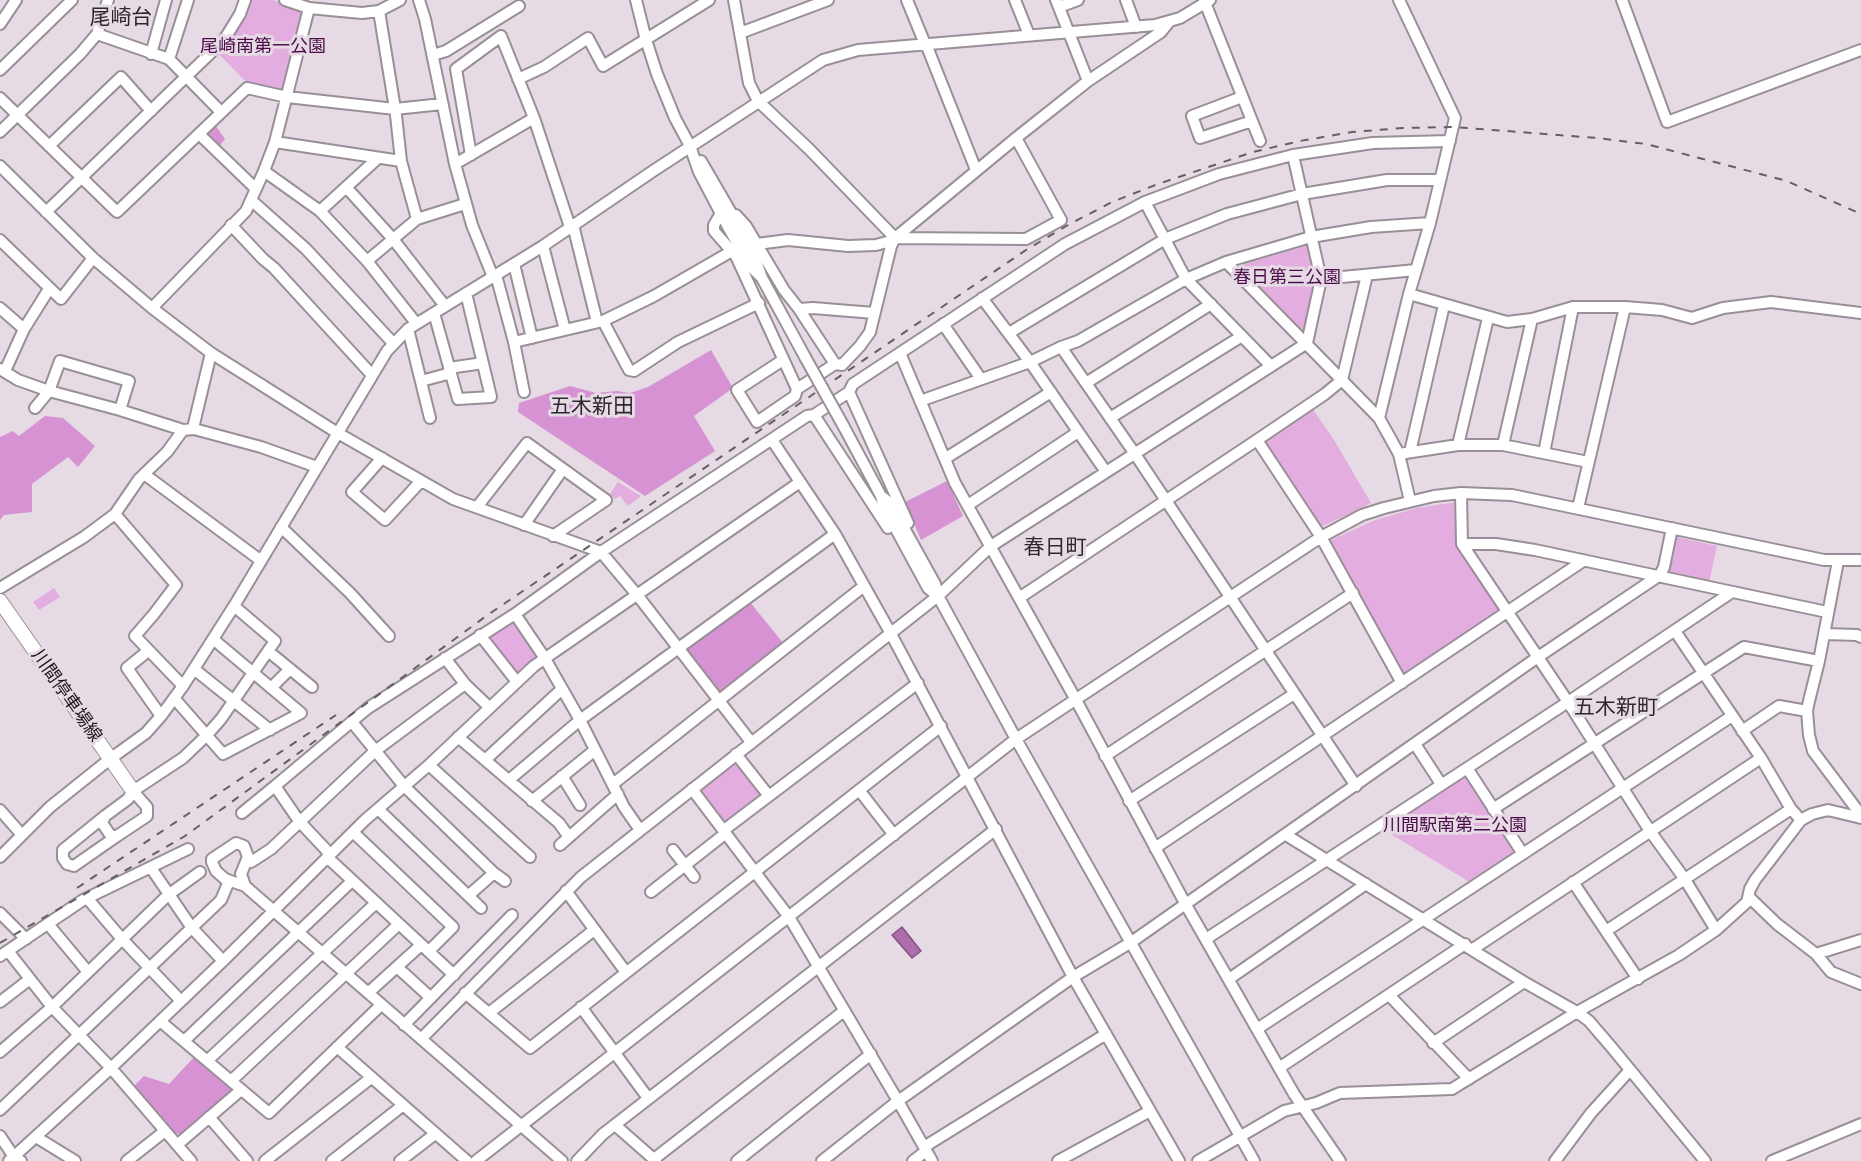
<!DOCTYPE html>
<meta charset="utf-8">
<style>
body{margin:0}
canvas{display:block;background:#e6dbe5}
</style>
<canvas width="1861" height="1161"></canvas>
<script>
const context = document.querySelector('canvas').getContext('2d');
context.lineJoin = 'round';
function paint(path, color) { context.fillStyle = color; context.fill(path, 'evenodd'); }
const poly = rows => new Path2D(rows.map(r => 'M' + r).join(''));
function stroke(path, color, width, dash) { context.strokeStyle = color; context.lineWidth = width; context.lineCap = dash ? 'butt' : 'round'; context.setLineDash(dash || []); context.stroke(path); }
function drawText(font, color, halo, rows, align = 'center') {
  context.font = font + ' "Varela Round","Noto Sans JP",sans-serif'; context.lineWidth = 6; context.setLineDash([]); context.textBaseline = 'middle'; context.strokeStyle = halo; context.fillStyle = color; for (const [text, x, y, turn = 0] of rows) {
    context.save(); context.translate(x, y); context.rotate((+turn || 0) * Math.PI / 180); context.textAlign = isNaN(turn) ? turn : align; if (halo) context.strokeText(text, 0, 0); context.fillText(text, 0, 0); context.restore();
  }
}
paint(poly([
 [251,0,273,0,305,10,284,92,248,84,218,53,227,44,245,15],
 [1309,245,1315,277,1303,333,1238,266],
 [1312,408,1334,440,1371,503,1321,527,1266,444,1267,439],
 [618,482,641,496,628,506,620,496,615,499,609,495],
 [1457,502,1460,547,1500,606,1499,612,1407,673,1403,672,1329,541,1375,520,1417,508],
 [1677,537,1717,546,1709,583,1670,575,1667,571,1673,541],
 [54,588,60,597,39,610,33,602],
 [514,618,540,656,516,678,484,636],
 [736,759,764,794,726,824,698,789],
 [1465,772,1517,852,1471,883,1386,831,1386,825]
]), '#e3ade0');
paint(poly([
 [215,125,225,139,218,148,205,134],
 [711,350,733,388,694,416,715,451,645,496,518,412,519,403,570,386,596,393,617,391,630,393,648,387],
 [45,416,63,418,95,446,78,467,68,457,32,484,32,512,4,515,0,520,0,437,13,431,19,436],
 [947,481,963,516,921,540,905,502],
 [749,601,784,644,718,695,684,649],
 [195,1056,233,1086,232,1092,183,1135,175,1133,134,1086,144,1076,169,1084]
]), '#d792d3');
const water = poly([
 [902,927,921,951,912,958,892,935,902,927]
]);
paint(water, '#ae6dab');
stroke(water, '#825380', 1.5);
stroke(poly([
 [759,303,784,290]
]), '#c7bdc7', 10, [10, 5]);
const minor = poly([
 [285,0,309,8,362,13,379,11,400,0],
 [419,0,425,19,455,164,472,225,493,277],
 [636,0,646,40,657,74,675,118,690,146,699,172,728,227,751,267,762,278],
 [734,0,749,83,758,101,809,149,895,238,1026,239,1061,220,1016,138],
 [907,0,925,44],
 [1015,0,1029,35],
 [1056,0,1088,81],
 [1126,0,1136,27],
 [1204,0,1260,141],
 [1622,0,1667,122,1861,50],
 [1059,7,1078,0],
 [379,11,396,115,401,161,417,219],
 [0,24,16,0],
 [740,33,828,0],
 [97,34,169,59,221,112],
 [926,44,976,170],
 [151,54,166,0],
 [433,55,446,51,519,6],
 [169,59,188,0],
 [0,70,72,0],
 [518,79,544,67,588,38,603,66,709,0],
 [1242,97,1192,116,1200,138,1252,121],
 [0,98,117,212,247,88,287,97,395,109,442,104],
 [0,132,80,54,97,34,108,0],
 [199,134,256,189],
 [275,142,401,161],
 [49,146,121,77,151,111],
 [471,155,456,69,501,36,534,118,570,227],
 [701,161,730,211,757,264,762,278,805,357],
 [455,164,534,118],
 [0,166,93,258,152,308,211,353,336,432,453,499,601,552,638,596,751,742],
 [264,171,320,211,367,261,416,323],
 [346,187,393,239,445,306],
 [251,200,306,249,393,343],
 [1145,202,1186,279,1271,366],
 [320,211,378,158],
 [46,212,224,40,240,14,245,0],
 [721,213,714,225,714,231,736,256,797,389],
 [736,215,746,226,784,290,799,309,835,364],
 [231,225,263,259,274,268,372,375],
 [573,225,597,322],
 [0,240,61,299,93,258],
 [757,244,788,240,848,246,876,245,894,240],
 [543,246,565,330],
 [367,261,417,219,465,204],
 [1226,262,1379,418,1399,454,1410,501],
 [514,264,532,338],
 [496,275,514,342,524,392],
 [1321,279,1416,270],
 [1409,294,1507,322,1532,319,1573,307,1625,307,1662,310,1692,318,1723,308,1771,302,1861,313],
 [982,298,1030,362,1106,472],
 [0,308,24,329],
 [152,308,246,211,264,171,275,142,309,8],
 [799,309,813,308,874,313],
 [434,313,458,399,491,397,466,293],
 [603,321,629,370,634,371,678,342,759,303],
 [943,324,981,379],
 [408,329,430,418],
 [1009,333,1165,239,1227,214,1302,194,1387,180,1440,180],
 [514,342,603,321,654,296,732,251],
 [1061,347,1135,454,1356,786],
 [900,353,955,483,1076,700,1186,905,1294,1094,1340,1161],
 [783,360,737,390,757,422,795,396,797,389,835,364,842,365,860,346,870,332,891,246,895,238,1016,138,1088,81,1161,32,1169,22],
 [449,368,483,363],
 [0,369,18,380,49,391,120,410,183,430,194,429,261,447,317,467],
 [5,371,24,329,49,289],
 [421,381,451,373],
 [1086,383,1211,304],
 [849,392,908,523],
 [920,401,1030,362,1061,347,1078,341,1186,279,1226,262,1311,237,1371,227,1430,223],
 [35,408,49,391,60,361,129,381,120,410],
 [814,415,888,528],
 [1110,418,1242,336],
 [1379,418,1409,294,1430,223,1455,118,1399,0],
 [844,427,881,496,884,507,928,588,938,596],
 [194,429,194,424,211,353],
 [772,440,835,534,890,632,1073,977,1179,1161],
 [1257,440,1321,537,1402,683],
 [1458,445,1488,318],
 [1503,445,1532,319],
 [1410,452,1444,305],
 [1544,453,1573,307],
 [1399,454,1458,445,1503,445,1588,462],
 [382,458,352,492,385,520,421,481],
 [946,458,1051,392],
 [144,474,260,560],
 [1461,493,1462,544,1568,702,1650,831,1684,878,1716,930],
 [881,496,890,503,935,584,938,596,1016,739,1254,1161],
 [968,505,1078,432],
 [477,507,527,443,606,500,553,536],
 [1578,508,1625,307],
 [115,514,176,585,154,614,135,636,183,686],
 [524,525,563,469],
 [281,527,350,593,389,636],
 [1462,544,1496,544,1535,550,1827,612],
 [1838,561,1819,661,1809,701,1807,711,1809,735,1813,751,1861,815],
 [0,588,84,537,115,514,139,479,167,452,183,430],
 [1019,598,1257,440,1325,394,1342,380,1367,275],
 [515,614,544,657,580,720,624,807,640,830],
 [1675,631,1761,758,1791,809,1801,820],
 [1825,634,1857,635,1861,637],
 [480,635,517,682],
 [148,651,127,668,161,716],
 [268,651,312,687],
 [445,658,465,684,489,707],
 [194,669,270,730],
 [271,688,290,669],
 [174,698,223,754,301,713,213,639],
 [352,722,404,786,494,873,505,881],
 [1742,731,1779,706,1807,711],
 [458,737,559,823,569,837],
 [1415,744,1441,784],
 [736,754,769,796],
 [1105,756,1353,593],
 [485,760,562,689],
 [429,765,530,857],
 [1467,768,1523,854],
 [562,776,580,805],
 [509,780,580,720,835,534],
 [613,784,864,586],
 [692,789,789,917,898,1101,932,1161],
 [859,790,894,835],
 [133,791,147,807,147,816,117,836,111,836,102,823,105,816,128,799,133,791,183,758,206,736,221,719,275,641,234,606],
 [532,801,595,750],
 [1129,801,1294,694],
 [378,809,481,908],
 [1493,809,1744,647,1819,661],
 [0,810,22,835],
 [242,813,275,786],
 [105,816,63,850,63,858,67,864,74,866,117,836],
 [724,830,918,683],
 [353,832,453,927,429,951],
 [1286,835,1524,982,1577,1012,1589,1021,1613,1049,1705,1161],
 [560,845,618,794],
 [1155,848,1583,561],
 [673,850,694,877],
 [330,854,299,821,275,786,368,708,515,614,601,552,807,416,814,415,849,392,853,384,1065,244,1145,202,1219,174,1254,165,1293,155,1373,143,1450,141],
 [0,857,50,807,110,759,146,733,161,716,183,686,234,606,387,351,408,329,543,246,653,171,823,60,858,50,1155,25,1180,18,1210,0],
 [327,857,454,975],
 [247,862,251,862,271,849,375,751,465,684],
 [151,868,192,928,223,961],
 [1573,882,1638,979],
 [245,886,225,879,216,871,212,862,212,859,236,843,244,846,248,857,241,874,245,886,562,1161],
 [566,891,625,971],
 [651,892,726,833],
 [469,895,494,873],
 [1749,897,1777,924,1816,954,1831,972,1861,984],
 [87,898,122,939,181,1001],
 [0,913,26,939],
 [48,924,88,972],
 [1606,931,1791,809],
 [1206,939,1568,702,1732,592],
 [1473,949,1761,758],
 [8,951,52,1007,111,1068,191,1161],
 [1816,954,1861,940],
 [0,956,83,900,188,849],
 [397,967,431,998],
 [1229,979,1366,884],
 [368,993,421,945],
 [465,993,530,1048,941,726],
 [1389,995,1469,1079],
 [0,1002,30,979],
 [581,1007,648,1098],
 [489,1013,594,930],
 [160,1021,269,1113,381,1005],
 [404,1025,512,915],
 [1257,1029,1732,716],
 [421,1039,581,877,938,596,991,546,1307,343,1321,279,1293,155],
 [184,1041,352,881],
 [1433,1043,1524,982],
 [337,1047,467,1161],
 [0,1052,52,1007,168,895,200,872],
 [208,1060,376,903],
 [1279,1068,1465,944],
 [232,1080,399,924],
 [0,1110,221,900,229,881],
 [209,1117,247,1161],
 [615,1125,656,1161],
 [0,1136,14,1157,21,1161],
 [36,1137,75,1161],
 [177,1145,241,1090],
 [924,1147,1106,1034],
 [654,1159,844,1011],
 [9,1161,111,1068,223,961,365,820,429,765,534,666,800,482],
 [127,1161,165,1131],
 [265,1161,371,1078],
 [332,1161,402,1106],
 [400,1161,435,1134],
 [476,1161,1016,739,1321,537,1362,515,1384,508,1434,496,1461,493,1512,495,1824,560,1861,560],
 [577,1161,603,1134,996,829],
 [737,1161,871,1054],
 [822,1161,898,1101,1073,977,1130,943,1538,657,1660,575,1664,567,1672,528],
 [913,1161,926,1151],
 [1058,1161,1150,1111],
 [1198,1161,1284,1111,1316,1103,1340,1093,1452,1089,1577,1012,1679,955,1716,930,1747,902,1750,889,1755,880,1801,820,1812,814,1828,810,1861,818],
 [1555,1161,1591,1113,1630,1070],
 [1772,1161,1861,1124]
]);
const major = poly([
 [0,601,133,791]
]);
stroke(minor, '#998f98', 14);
stroke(major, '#998f98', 16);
stroke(minor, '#fff', 10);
stroke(major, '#fff', 14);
stroke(poly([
 [77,888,336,715],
 [0,943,185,836,489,614,1026,250,1068,225,1112,202,1158,184,1253,152,1300,141,1352,132,1402,128,1454,127,1597,138,1646,144,1787,181,1861,214]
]), '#655e64', 2, [8, 8]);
const minorBridge = poly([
 [805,357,844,427]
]);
stroke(minorBridge, '#998f98', 14, []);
stroke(minorBridge, '#fff', 10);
drawText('18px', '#4b0d4a', '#e6dbe5', [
 ["尾崎南第一公園",263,47],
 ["春日第三公園",1287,278],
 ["川間駅南第二公園",1455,826]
]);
drawText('18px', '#1a161a', '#e6dbe5', [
 ["川間停車場線",66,696,55]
]);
drawText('21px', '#2f272e', '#e6dbe5', [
 ["尾崎台",121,18],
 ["五木新田",592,407],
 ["春日町",1055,548],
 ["五木新町",1616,708]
]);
</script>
